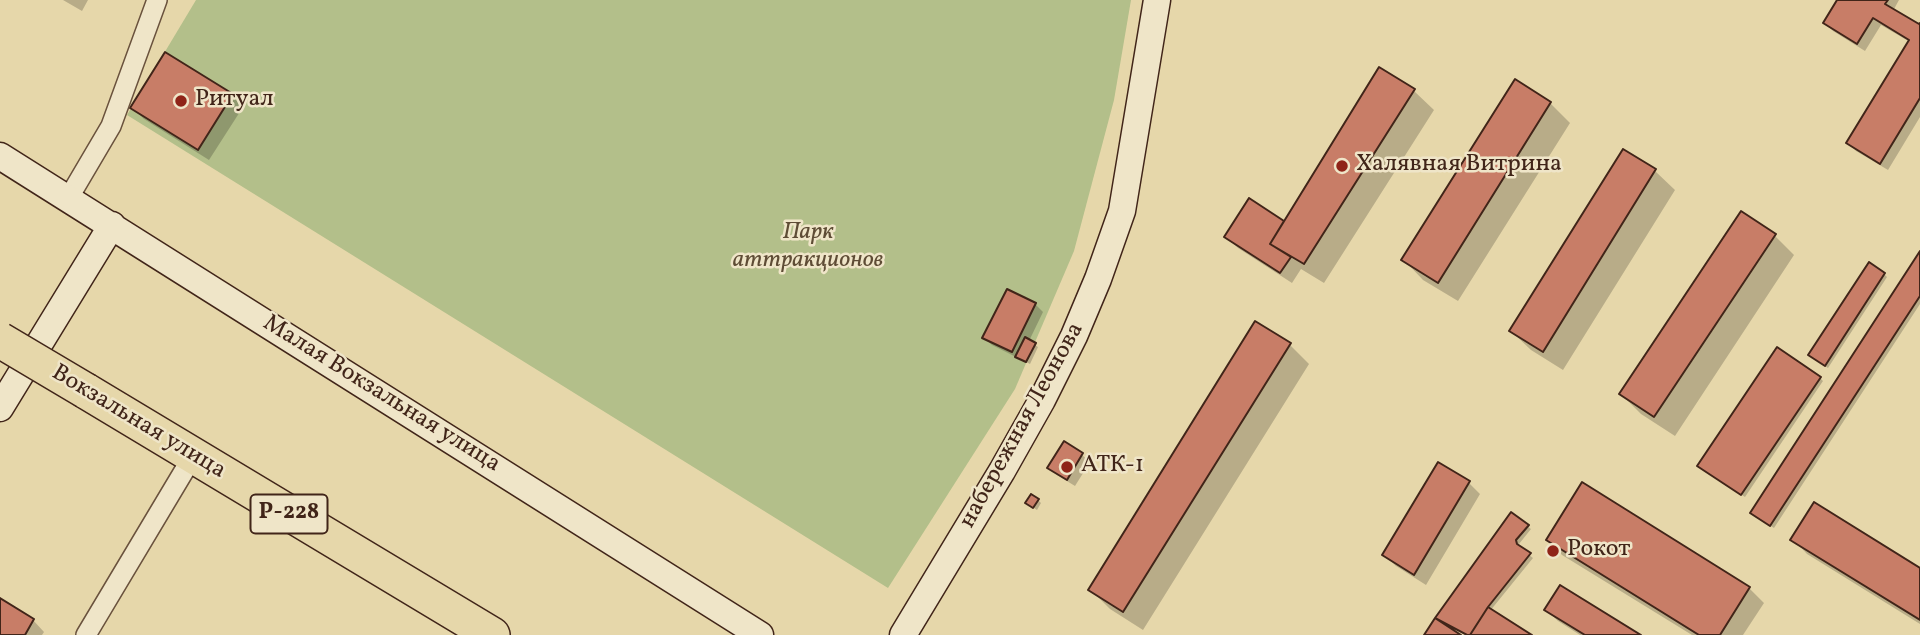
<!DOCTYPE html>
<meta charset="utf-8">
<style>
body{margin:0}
canvas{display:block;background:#e6d7aa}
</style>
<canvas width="1920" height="635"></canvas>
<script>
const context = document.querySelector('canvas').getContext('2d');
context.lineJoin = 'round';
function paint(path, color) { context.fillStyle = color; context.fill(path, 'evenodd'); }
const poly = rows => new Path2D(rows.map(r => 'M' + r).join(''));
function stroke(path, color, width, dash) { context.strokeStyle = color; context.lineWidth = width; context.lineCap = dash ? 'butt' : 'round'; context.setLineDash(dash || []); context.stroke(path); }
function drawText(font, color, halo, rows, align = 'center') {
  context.font = font + ' Vollkorn,serif'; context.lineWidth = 5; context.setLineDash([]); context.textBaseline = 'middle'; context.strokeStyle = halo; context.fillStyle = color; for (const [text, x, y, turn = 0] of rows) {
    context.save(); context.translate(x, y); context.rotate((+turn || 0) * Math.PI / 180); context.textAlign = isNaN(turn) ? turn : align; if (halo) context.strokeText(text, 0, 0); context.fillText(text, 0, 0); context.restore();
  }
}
paint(poly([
 [196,0,1131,0,1114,100,1074,251,1015,389,888,588,127,115]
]), '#b3bf8a');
paint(poly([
 [63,0,88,0,82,11],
 [1839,0,1899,0,1893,11,1920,26,1920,117,1888,170,1856,151,1848,143,1910,42,1881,25,1865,51,1833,31,1825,23],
 [1380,70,1414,91,1434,110,1324,283,1301,269,1292,283,1238,248,1226,237,1250,200,1285,223],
 [1516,82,1550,103,1570,123,1458,301,1423,280,1404,260],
 [231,95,243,107,209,160,144,119,133,108],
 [1623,151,1655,171,1675,190,1563,370,1531,350,1511,331],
 [1775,236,1794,255,1675,436,1641,414,1621,394],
 [1920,255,1920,304,1774,528,1755,516],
 [1884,274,1887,277,1828,368,1813,358],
 [1007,291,1035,304,1043,312,1029,341,1038,347,1030,364,992,345,984,338],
 [1289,344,1309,364,1143,630,1110,609,1090,589],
 [1820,378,1823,381,1745,497,1703,469],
 [1064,443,1082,455,1090,462,1075,486,1057,475,1049,467],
 [1469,483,1480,494,1426,585,1396,566,1384,555],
 [1038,500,1041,503,1037,510,1031,506],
 [1512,515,1531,529,1519,544,1520,548,1533,558,1490,611,1528,635,1467,635,1444,623,1442,625,1457,635,1426,635],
 [1793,539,1920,570,1920,624,1807,554],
 [1548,540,1749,588,1764,603,1743,635,1692,635,1562,555],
 [0,601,33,620,44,632,42,635,0,635],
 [1546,610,1637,635,1580,635,1558,621]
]), '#0003');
const building = poly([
 [1837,0,1888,0,1885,4,1919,24,1920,23,1920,98,1880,164,1846,143,1909,40,1873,18,1857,44,1823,23,1837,0],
 [165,52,233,94,198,150,130,108,165,52],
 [1379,67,1415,89,1304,264,1270,244,1379,67],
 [1515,79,1551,102,1438,283,1401,260,1515,79],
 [1623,149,1656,169,1543,352,1509,331,1623,149],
 [1249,198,1284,221,1270,244,1291,257,1280,273,1224,237,1249,198],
 [1741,211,1776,234,1654,417,1619,394,1741,211],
 [1920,251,1920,296,1770,526,1750,513,1920,251],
 [1869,262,1885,273,1825,366,1808,355,1869,262],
 [1007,289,1036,303,1012,352,982,338,1007,289],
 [1255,321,1291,343,1123,612,1088,590,1255,321],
 [1025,337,1036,343,1026,362,1015,357,1025,337],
 [1777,347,1821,377,1741,495,1697,466,1777,347],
 [1064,441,1083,453,1067,480,1047,468,1064,441],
 [1438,462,1470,481,1414,575,1382,555,1438,462],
 [1582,482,1750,587,1720,635,1699,635,1546,540,1582,482],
 [1031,494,1039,499,1033,508,1025,503,1031,494],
 [1814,502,1920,568,1920,620,1790,540,1814,502],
 [1511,512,1529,525,1516,540,1517,544,1531,553,1488,607,1470,635,1467,635,1435,618,1511,512],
 [1560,585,1641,635,1585,635,1544,610,1560,585],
 [0,598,34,619,25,635,0,635,0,598],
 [1488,607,1532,635,1470,635,1488,607],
 [1435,618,1461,635,1424,635,1435,618]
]);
paint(building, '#c87d67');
stroke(building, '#412519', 2);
const street = poly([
 [68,199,111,126,157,0],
 [86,635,193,456]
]);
const secondary = poly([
 [0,156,760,635],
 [0,408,112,225],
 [903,635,1002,471,1042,400,1074,336,1098,279,1122,211,1157,0]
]);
const highway = poly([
 [86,391,492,635]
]);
stroke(street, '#6a523d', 22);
stroke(secondary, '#412519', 29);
stroke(highway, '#412519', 38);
stroke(street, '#efe5c8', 19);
stroke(secondary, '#efe5c8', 26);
stroke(highway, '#e6d7aa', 35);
const highwayBridge = poly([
 [0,340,86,391]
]);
stroke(highwayBridge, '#412519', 38, []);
stroke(highwayBridge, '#e6d7aa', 35);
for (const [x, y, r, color] of [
 [181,101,7,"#8f2418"],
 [1342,166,7,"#8f2418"],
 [1067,467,7,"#8f2418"],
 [1553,551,7,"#8f2418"]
]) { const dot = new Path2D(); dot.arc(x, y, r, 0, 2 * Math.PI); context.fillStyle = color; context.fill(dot); stroke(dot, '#efe5c8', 2.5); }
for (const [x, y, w] of [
 [289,514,77]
]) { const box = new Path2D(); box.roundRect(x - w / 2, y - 19.5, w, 39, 5); context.fillStyle = '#efe5c8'; context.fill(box); stroke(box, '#412519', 2); }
drawText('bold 23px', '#412519', null, [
 ["Р-228",289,514]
]);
drawText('24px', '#412519', '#efe5c8', [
 ["Ритуал",195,101],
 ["Халявная Витрина",1356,166],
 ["АТК-1",1081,467],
 ["Рокот",1567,551]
], 'left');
drawText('italic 24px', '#5e4c35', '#efe5c8', [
 ["Парк",808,234],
 ["аттракционов",808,262]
]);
drawText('24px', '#412519', '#efe5c8', [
 ["Малая Вокзальная улица",381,395,32],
 ["Вокзальная улица",138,423,31],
 ["набережная Леонова",1023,426,-61]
]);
</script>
